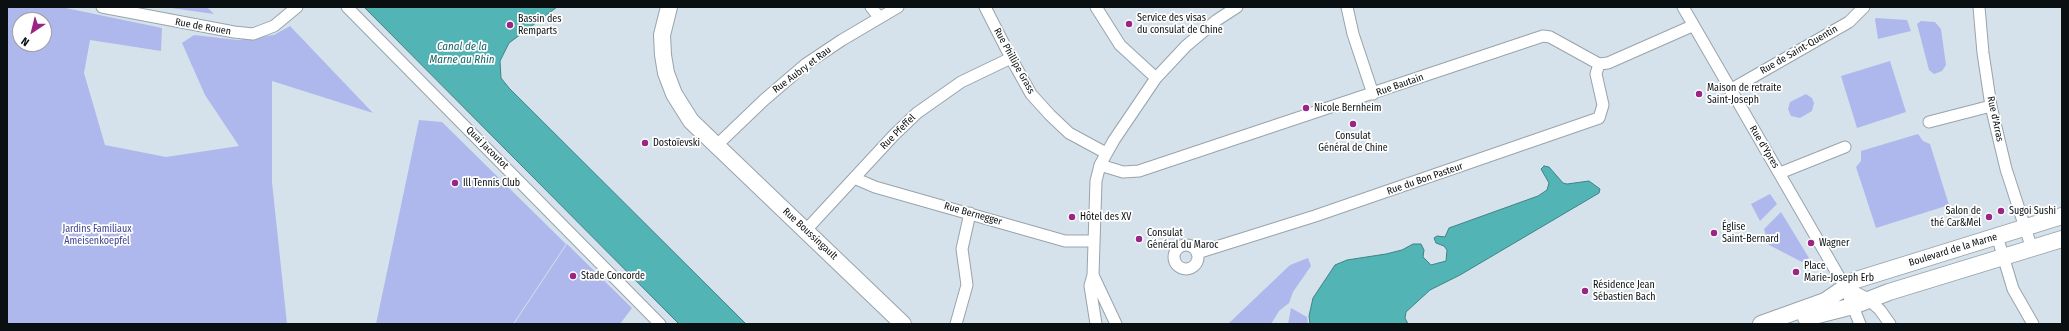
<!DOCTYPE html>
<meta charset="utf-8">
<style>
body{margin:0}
#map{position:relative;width:2069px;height:331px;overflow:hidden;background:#d6e2eb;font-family:"Fira Sans Condensed",sans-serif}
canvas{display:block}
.frame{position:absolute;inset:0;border:8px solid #0a0f11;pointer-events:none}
.north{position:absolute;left:12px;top:12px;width:40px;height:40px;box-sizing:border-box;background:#fff;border:1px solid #9d9fa0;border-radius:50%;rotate:215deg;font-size:11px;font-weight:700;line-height:16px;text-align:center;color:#0a0f11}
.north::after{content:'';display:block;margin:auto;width:14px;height:18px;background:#992684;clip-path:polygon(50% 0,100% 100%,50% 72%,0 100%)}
</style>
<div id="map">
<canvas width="2069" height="331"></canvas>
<div class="frame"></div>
<div class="north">N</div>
</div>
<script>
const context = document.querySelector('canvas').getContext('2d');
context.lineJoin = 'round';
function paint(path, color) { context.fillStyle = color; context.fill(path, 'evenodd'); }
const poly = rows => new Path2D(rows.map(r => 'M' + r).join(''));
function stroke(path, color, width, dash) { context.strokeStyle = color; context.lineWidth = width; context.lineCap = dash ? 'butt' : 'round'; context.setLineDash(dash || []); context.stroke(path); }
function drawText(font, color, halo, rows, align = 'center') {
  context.font = font + ' "Fira Sans Condensed",sans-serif'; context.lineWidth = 3.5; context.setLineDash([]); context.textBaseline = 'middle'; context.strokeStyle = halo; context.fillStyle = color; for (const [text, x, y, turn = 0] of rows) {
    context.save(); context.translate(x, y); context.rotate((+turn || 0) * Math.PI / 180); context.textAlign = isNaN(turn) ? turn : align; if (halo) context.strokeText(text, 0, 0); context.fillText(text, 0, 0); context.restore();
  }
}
paint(poly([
 [7,7,61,7,162,28,161,51,90,40,84,73,105,145,166,157,239,146,205,95,182,43,194,35,238,40,274,35,290,26,373,113,272,81,272,182,287,324,7,324],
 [20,20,44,20,44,44,20,44],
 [164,7,207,7,214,14],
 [1876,18,1907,20,1911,31,1878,39,1875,19],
 [1921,21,1935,22,1941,29,1946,65,1942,71,1934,74,1929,70,1917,24],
 [1890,61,1906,112,1857,128,1841,76],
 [1806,94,1812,98,1814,103,1812,111,1800,118,1791,116,1788,109,1790,102],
 [419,120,442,122,566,244,513,324,376,324],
 [1918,134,1923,141,1930,144,1949,205,1876,228,1856,167,1861,161,1861,151],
 [1770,194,1777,204,1760,221,1751,204],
 [1781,212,1809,258,1802,262,1769,245,1764,229],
 [567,244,632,308,620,324,514,324],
 [1308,258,1311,266,1293,292,1289,303,1279,311,1271,324,1228,324,1290,265],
 [1291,308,1307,317,1308,324,1288,324]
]), '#aeb8ec');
const water = poly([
 [364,7,557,7,509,43,500,61,501,78,509,88,746,324,679,324,364,7],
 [1544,166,1549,167,1563,183,1567,184,1589,181,1600,189,1599,193,1460,275,1430,290,1406,312,1405,318,1408,324,1310,324,1309,316,1313,298,1335,265,1347,260,1386,254,1402,250,1413,244,1421,244,1424,250,1423,257,1431,265,1446,261,1447,250,1444,246,1436,243,1434,238,1437,236,1445,237,1449,228,1538,196,1547,190,1549,183,1541,169,1544,166]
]);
paint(water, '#53b4b6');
stroke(water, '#3d8284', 1);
const street = poly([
 [102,7,234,32,253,34,274,26,297,7],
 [347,7,660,324],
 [871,7,879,17],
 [985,7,1011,58,1031,94,1050,115,1069,133,1106,153],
 [1096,7,1120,45,1156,78],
 [1347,7,1353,34,1373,94],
 [1683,7,1845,287,1860,324],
 [1979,7,1983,53,1991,106,2006,169,2032,249],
 [1730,90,1849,22,1864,7],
 [1929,122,1991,106],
 [716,146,764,100,806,64,842,40,898,7],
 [1100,165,1123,172,1139,171,1543,36,1550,37,1599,64,1608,63,1692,26],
 [1780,173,1845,147],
 [854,178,875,187,1065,241,1093,241],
 [806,230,894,135,917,113,961,82,1011,58],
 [1997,236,2013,289,2033,324],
 '1174 257a12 12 0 1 1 24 0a12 12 0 1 1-24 0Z',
 [1197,253,1315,216,1599,118,1603,105,1596,74,1599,64],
 [1093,275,1116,324],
 [1845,287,1868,299,1880,310,1890,324],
 [956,324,967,285,962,249,970,213],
 [1096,324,1090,286,1093,275,1096,181,1100,165,1114,140,1156,78,1186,46,1217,20,1237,7]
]);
const secondary = poly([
 [669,7,662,35,663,55,666,73,674,94,691,121,903,324],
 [1806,318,1853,306,1889,292,2062,239],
 [1761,324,1825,301,1856,280,2062,216]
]);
stroke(street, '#98a4ac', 13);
stroke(secondary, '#98a4ac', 18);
stroke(street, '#fff', 11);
stroke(secondary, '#fff', 16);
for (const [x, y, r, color] of [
 [1129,24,4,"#992684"],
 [510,25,4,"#992684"],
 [1699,94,4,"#992684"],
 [1306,108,4,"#992684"],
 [1353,124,4,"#992684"],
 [645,143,4,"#992684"],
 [455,183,4,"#992684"],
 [2001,211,4,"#992684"],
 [1072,217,4,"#992684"],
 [1989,217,4,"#992684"],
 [1714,233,4,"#992684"],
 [1139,239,4,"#992684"],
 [1811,243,4,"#992684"],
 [1796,272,4,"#992684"],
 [573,276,4,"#992684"],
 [1585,291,4,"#992684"]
]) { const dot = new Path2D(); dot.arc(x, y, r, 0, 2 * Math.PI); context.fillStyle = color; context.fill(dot); stroke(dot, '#fff', 1.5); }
drawText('10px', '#0a0f11', '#fff', [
 ["Service des visas",1137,18],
 ["du consulat de Chine",1137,30],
 ["Bassin des",518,19],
 ["Remparts",518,31],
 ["Maison de retraite",1707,88],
 ["Saint-Joseph",1707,100],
 ["Nicole Bernheim",1314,108],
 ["Consulat",1353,136,"center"],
 ["Général de Chine",1353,148,"center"],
 ["Dostoïevski",653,143],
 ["Ill Tennis Club",463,183],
 ["Salon de",1981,211,"right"],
 ["thé Car&Mel",1981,223,"right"],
 ["Sugoi Sushi",2009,211],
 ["Hôtel des XV",1080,217],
 ["Église",1722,227],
 ["Saint-Bernard",1722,239],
 ["Consulat",1147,233],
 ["Général du Maroc",1147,245],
 ["Wagner",1819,243],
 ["Place",1804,266],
 ["Marie-Joseph Erb",1804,278],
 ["Stade Concorde",581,276],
 ["Résidence Jean",1593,285],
 ["Sébastien Bach",1593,297]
], 'left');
drawText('10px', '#0a0f11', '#fff', [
 ["Rue de Rouen",203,27,10],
 ["Rue de Saint-Quentin",1799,50,-30],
 ["Rue Phillipe Grass",1014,61,61],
 ["Rue Aubry et Rau",802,70,-37],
 ["Rue Bautain",1400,85,-19],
 ["Rue d'Arras",1995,119,78],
 ["Rue Pfeffel",898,132,-45],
 ["Rue d'Ypres",1764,147,59],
 ["Quai Jacoutot",487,148,45],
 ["Rue du Bon Pasteur",1425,179,-19],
 ["Rue Bernegger",973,214,16],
 ["Rue Boussingault",810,234,43],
 ["Boulevard de la Marne",1953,250,-17]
]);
drawText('10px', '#3d438d', '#fff', [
 ["Jardins Familiaux",97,229],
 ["Ameisenkoepfel",97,241]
]);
drawText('italic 11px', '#136465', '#fff', [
 ["Canal de la",462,47],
 ["Marne au Rhin",462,60]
]);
</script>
